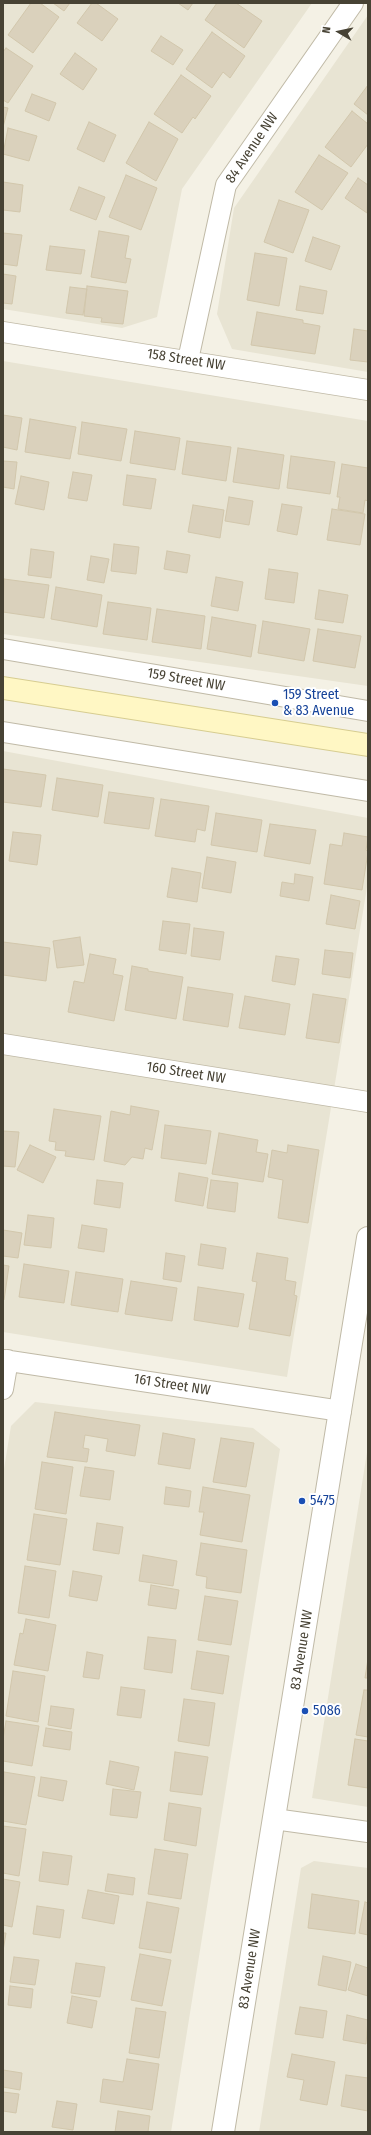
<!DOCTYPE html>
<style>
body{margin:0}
#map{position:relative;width:371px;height:2135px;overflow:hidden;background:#f4f1e5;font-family:"Fira Sans Condensed",sans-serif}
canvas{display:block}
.frame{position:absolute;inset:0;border:4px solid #474234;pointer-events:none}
.north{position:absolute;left:319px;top:12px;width:40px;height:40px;-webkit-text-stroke:3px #fff;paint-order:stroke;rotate:279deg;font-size:11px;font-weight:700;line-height:16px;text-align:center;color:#474234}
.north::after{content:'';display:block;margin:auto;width:14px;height:18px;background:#474234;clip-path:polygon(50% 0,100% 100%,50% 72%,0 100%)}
</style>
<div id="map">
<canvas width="371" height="2135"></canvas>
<div class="frame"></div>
<div class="north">N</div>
</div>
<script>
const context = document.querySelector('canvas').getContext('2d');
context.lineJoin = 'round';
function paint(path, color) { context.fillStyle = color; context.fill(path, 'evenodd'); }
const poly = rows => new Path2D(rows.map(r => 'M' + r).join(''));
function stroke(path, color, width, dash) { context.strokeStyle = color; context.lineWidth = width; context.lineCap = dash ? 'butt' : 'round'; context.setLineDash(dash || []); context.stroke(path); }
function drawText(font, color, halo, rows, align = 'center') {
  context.font = font + ' "Fira Sans Condensed",sans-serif'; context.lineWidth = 4; context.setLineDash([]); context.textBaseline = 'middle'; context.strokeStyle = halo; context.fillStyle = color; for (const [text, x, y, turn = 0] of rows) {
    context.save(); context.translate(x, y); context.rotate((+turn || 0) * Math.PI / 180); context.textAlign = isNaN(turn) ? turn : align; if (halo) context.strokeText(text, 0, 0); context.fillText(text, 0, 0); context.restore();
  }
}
paint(poly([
 [3,3,312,3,182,189,157,317,122,328,3,309],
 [368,15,368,372,232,349,217,314,234,208],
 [3,361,368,421,368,686,3,634],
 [3,751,368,818,368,881,287,1377,3,1332],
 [35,1402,253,1428,280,1449,171,2132,3,2132,3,1475,11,1426],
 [368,1446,368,1807,312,1798],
 [314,1861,368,1868,368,2132,259,2132,301,1868]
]), '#e8e4d3');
const building = poly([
 [31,3,40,3,59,17,33,53,8,35,31,3],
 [53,3,70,3,64,11,53,3],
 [92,3,96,3,118,19,102,41,77,23,92,3],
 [178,3,193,3,188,10,178,3],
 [217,3,236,3,262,21,244,48,205,20,217,3],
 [212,32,245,56,230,78,223,72,212,88,186,69,212,32],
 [161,36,183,50,173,65,151,51,161,36],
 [6,48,33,66,8,103,3,100,3,52,6,48],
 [75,53,97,69,83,90,60,74,75,53],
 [181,75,211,96,195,119,193,117,182,133,154,114,181,75],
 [368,85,368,115,354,104,368,85],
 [32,94,56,103,49,121,25,111,32,94],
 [3,107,8,108,3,127,3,107],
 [352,111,368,124,368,144,351,167,325,147,352,111],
 [89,122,116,135,104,162,77,149,89,122],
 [149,122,178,139,156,181,126,163,149,122],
 [8,128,37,136,29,161,3,154,8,128],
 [319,155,348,173,322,210,295,192,319,155],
 [126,175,157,188,141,230,109,217,126,175],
 [358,178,368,185,367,213,345,198,358,178],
 [3,182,23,185,20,212,3,210,3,182],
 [79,187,105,197,96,220,70,210,79,187],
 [279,200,309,210,293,253,264,242,279,200],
 [99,231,129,236,125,258,131,259,126,283,91,277,99,231],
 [3,233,22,235,17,266,3,264,3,233],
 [313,237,340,246,331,270,305,261,313,237],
 [50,246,85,250,81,274,46,270,50,246],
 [255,253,287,258,279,306,247,300,255,253],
 [3,274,16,276,12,304,3,303,3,274],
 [87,286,128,291,123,324,101,322,102,318,84,316,87,286],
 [300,286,327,291,323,314,296,310,300,286],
 [70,287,87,289,83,315,66,313,70,287],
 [257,312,303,320,303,323,320,326,315,354,251,345,257,312],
 [354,329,368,331,368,362,350,360,354,329],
 [3,415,22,418,17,450,3,447,3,415],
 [30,419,76,427,70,459,25,452,30,419],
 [82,422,127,429,121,461,78,454,82,422],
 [135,431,180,438,175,470,130,463,135,431],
 [187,441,231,447,226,481,182,474,187,441],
 [238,448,284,455,279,489,233,482,238,448],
 [291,456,335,462,330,494,287,488,291,456],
 [3,461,17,462,14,489,3,487,3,461],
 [342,464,368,468,368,501,365,500,363,513,338,509,340,497,337,497,342,464],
 [73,472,92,475,87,501,68,498,73,472],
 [127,475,156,479,151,509,123,505,127,475],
 [21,476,49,482,44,510,15,504,21,476],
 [229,497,253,501,249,525,225,521,229,497],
 [282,504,302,507,297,535,277,531,282,504],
 [193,505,224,510,220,538,188,532,193,505],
 [332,509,365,514,360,545,327,540,332,509],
 [114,544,139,547,136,574,111,571,114,544],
 [31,549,54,552,51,578,28,575,31,549],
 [167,551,190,555,187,573,164,569,167,551],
 [91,556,109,559,104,583,87,580,91,556],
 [269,569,298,573,294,603,265,599,269,569],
 [216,577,243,582,238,611,211,606,216,577],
 [4,579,49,585,44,618,3,612,4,579],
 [56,587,102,595,97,627,51,619,56,587],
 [319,590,348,595,343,623,315,619,319,590],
 [108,602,151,608,147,640,103,634,108,602],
 [157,609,205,616,201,649,152,642,157,609],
 [212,617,256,625,251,657,207,649,212,617],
 [263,621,310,629,304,661,258,653,263,621],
 [318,629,361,636,355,668,313,661,318,629],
 [3,769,46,775,41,807,3,802,3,769],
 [57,778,103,785,98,817,52,810,57,778],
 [109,792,154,798,149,829,104,823,109,792],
 [161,799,209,806,205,831,197,829,195,842,155,836,161,799],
 [216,813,262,820,257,852,211,845,216,813],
 [270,824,316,830,310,864,264,856,270,824],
 [13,832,41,835,37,865,9,861,13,832],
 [344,833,368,837,366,850,368,852,362,890,324,884,330,844,342,846,344,833],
 [207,857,236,862,231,893,202,888,207,857],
 [172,868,201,873,197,902,167,897,172,868],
 [295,874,313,877,309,901,280,896,282,882,294,884,295,874],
 [331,895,360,901,355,929,326,924,331,895],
 [163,921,190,924,186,954,159,950,163,921],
 [194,928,224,932,220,960,191,956,194,928],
 [80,937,84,965,57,968,53,941,80,937],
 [3,942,50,948,46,981,3,975,3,942],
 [325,950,353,953,350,978,322,974,325,950],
 [90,954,116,959,113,974,123,976,114,1021,68,1012,74,981,84,983,90,954],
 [276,956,299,959,295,985,272,981,276,956],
 [132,966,148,969,148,971,183,977,176,1019,125,1010,132,966],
 [188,987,233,994,228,1027,183,1020,188,987],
 [313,994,346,999,339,1043,306,1038,313,994],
 [245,996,290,1004,285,1035,239,1028,245,996],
 [131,1106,159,1111,152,1150,145,1148,143,1159,132,1157,125,1165,104,1161,111,1111,130,1115,131,1106],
 [54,1109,101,1116,94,1160,65,1156,66,1151,55,1150,56,1142,49,1141,54,1109],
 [165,1125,211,1131,206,1164,161,1158,165,1125],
 [3,1131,19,1132,15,1167,3,1166,3,1131],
 [219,1133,258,1140,256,1152,268,1154,263,1182,212,1174,219,1133],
 [30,1145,56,1157,43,1183,17,1170,30,1145],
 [288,1145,319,1150,308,1223,278,1218,283,1180,268,1177,272,1150,287,1153,288,1145],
 [179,1173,208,1178,203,1206,175,1201,179,1173],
 [97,1180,123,1183,120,1208,94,1204,97,1180],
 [211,1180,238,1183,235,1212,207,1208,211,1180],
 [28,1215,54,1218,51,1248,24,1245,28,1215],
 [82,1225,107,1229,104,1252,78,1248,82,1225],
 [3,1230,22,1233,18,1258,3,1256,3,1230],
 [201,1244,226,1248,223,1269,198,1265,201,1244],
 [166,1253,185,1256,181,1282,163,1279,166,1253],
 [257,1253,288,1258,285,1280,296,1282,294,1295,297,1296,290,1336,249,1329,257,1282,252,1281,257,1253],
 [24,1264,69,1271,64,1303,19,1297,24,1264],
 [3,1265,9,1266,4,1300,3,1299,3,1265],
 [76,1272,123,1279,118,1312,71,1305,76,1272],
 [131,1281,177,1288,172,1321,125,1314,131,1281],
 [198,1287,244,1294,238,1327,194,1320,198,1287],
 [55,1412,140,1425,135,1456,106,1451,108,1439,85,1435,83,1448,89,1449,87,1462,47,1457,55,1412],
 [163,1433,195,1439,190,1469,158,1464,163,1433],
 [221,1438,254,1443,246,1487,213,1482,221,1438],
 [42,1462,73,1467,66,1514,35,1509,42,1462],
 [85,1467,114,1471,110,1500,80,1496,85,1467],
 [166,1487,191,1491,189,1507,164,1504,166,1487],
 [203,1487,250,1495,242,1542,200,1535,204,1512,199,1512,203,1487],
 [34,1514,67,1519,60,1565,27,1560,34,1514],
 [97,1523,123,1527,119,1554,93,1550,97,1523],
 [201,1543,247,1550,241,1593,206,1588,207,1577,196,1575,201,1543],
 [143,1555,177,1561,173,1586,139,1581,143,1555],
 [25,1566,56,1571,49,1618,18,1613,25,1566],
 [73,1571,102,1576,97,1601,69,1596,73,1571],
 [151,1585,179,1590,176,1609,148,1605,151,1585],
 [205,1596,238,1601,231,1645,198,1640,205,1596],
 [26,1619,56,1625,48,1671,14,1665,20,1633,23,1634,26,1619],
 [148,1637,176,1640,172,1673,144,1669,148,1637],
 [197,1651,229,1656,223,1694,191,1689,197,1651],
 [87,1652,103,1655,99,1679,83,1677,87,1652],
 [368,1659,368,1678,365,1678,368,1659],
 [13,1671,45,1676,38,1722,6,1716,13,1671],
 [121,1687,145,1690,141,1718,117,1715,121,1687],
 [364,1690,368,1690,368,1737,356,1735,364,1690],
 [184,1699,215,1703,209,1746,178,1741,184,1699],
 [51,1706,74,1709,71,1729,48,1725,51,1706],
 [6,1721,39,1726,32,1766,3,1761,3,1739,6,1721],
 [46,1728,72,1732,70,1750,43,1746,46,1728],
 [355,1739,368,1741,368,1788,348,1785,355,1739],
 [175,1752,208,1757,202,1795,170,1791,175,1752],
 [110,1761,139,1767,134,1790,106,1784,110,1761],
 [4,1772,35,1777,26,1825,3,1821,4,1772],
 [41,1777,67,1781,63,1801,38,1796,41,1777],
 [113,1789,141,1792,137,1818,110,1815,113,1789],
 [169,1803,201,1808,196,1846,164,1840,169,1803],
 [3,1826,26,1829,19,1876,3,1873,3,1826],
 [155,1849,188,1854,181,1899,148,1894,155,1849],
 [43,1852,72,1856,68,1885,39,1881,43,1852],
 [108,1874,135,1878,133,1895,105,1891,108,1874],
 [3,1879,20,1882,12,1927,3,1925,3,1879],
 [88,1890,119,1896,114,1924,82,1918,88,1890],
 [312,1894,359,1901,355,1934,308,1928,312,1894],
 [147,1902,179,1908,171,1953,139,1948,147,1902],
 [365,1902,368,1903,368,1935,359,1933,365,1902],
 [37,1906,64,1910,60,1938,33,1934,37,1906],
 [3,1933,6,1933,3,1951,3,1933],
 [140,1954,171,1960,162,2006,131,2000,140,1954],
 [323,1956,351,1962,346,1991,318,1985,323,1956],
 [14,1957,39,1960,35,1985,10,1982,14,1957],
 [76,1963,105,1967,100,1997,71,1993,76,1963],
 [356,1964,368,1968,368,1996,348,1990,356,1964],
 [10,1986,33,1989,31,2008,8,2005,10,1986],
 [72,1996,97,2001,92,2028,67,2023,72,1996],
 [300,2007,327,2011,323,2038,295,2034,300,2007],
 [136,2008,166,2012,159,2058,129,2053,136,2008],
 [347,2015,368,2020,366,2044,343,2040,347,2015],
 [292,2054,335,2062,327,2105,300,2100,304,2080,287,2077,292,2054],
 [127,2059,159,2064,152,2110,100,2102,103,2079,123,2082,127,2059],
 [3,2070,22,2073,20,2090,3,2087,3,2070],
 [346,2075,368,2078,368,2111,341,2106,346,2075],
 [3,2092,19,2094,16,2113,3,2111,3,2092],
 [57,2101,77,2104,73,2130,52,2127,57,2101],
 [118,2111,150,2116,148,2132,115,2132,118,2111]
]);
paint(building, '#dad1bc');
stroke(building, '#d2c7ac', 1);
const minor = poly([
 [3,332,368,390],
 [188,360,226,185,353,3],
 [3,649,368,711],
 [3,732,368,791],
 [3,1044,368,1102],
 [3,1360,341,1411],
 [3,1389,8,1360],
 [274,1819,368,1832]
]);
const tertiary = poly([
 [223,2132,368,1238]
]);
const secondary = poly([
 [3,688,368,745]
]);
stroke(minor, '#c0baa7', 22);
stroke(tertiary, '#c0baa7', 24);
stroke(secondary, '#d7cd91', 24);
stroke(minor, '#fff', 20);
stroke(tertiary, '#fff', 22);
stroke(secondary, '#fff7c4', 22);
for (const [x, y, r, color] of [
 [275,703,4,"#1a4fb4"],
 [302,1501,4,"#1a4fb4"],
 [305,1711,4,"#1a4fb4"]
]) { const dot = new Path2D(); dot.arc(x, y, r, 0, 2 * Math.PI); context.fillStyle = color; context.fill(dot); stroke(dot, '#fff', 1.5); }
drawText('14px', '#474234', '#fff', [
 ["84 Avenue NW",252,148,-56],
 ["158 Street NW",186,360,9],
 ["159 Street NW",186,680,10],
 ["160 Street NW",186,1073,9],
 ["161 Street NW",172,1385,9],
 ["83 Avenue NW",302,1650,-81],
 ["83 Avenue NW",250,1969,-81]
]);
drawText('14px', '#164399', '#fff', [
 ["159 Street",283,695],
 ["& 83 Avenue",283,711],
 ["5475",310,1501],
 ["5086",313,1711]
], 'left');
</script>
